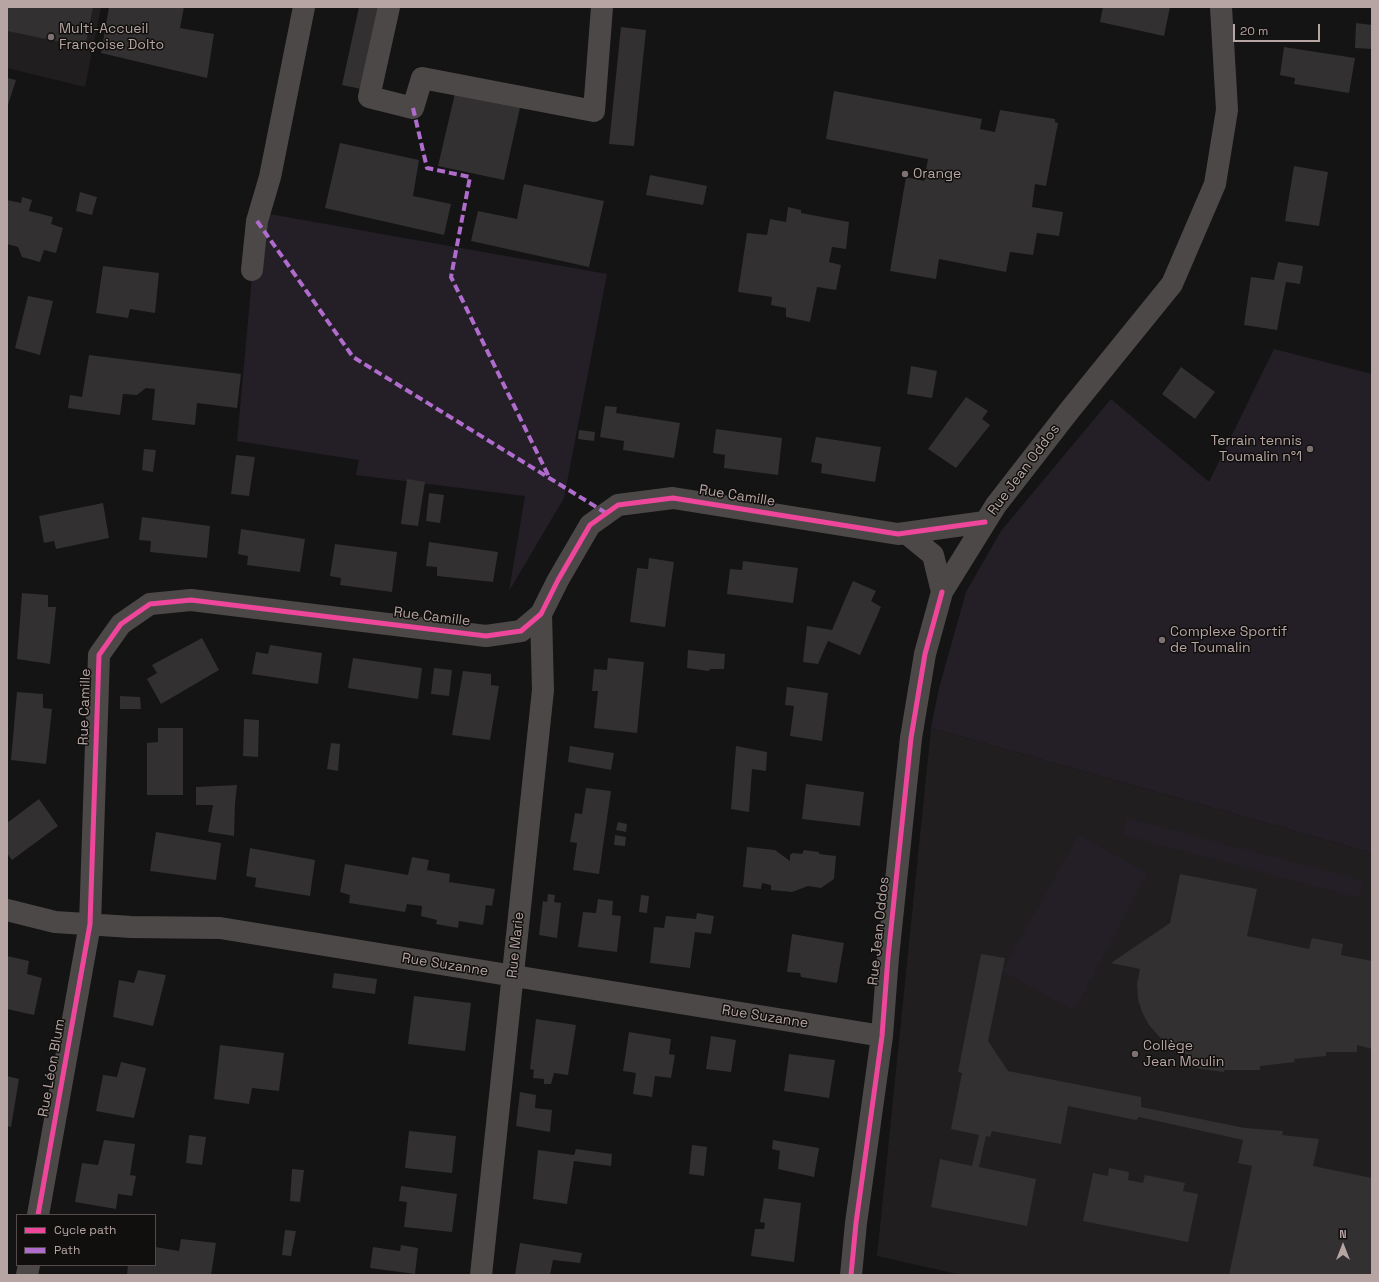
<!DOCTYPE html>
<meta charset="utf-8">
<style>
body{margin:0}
#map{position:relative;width:1379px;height:1282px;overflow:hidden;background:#141414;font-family:"Space Grotesk",sans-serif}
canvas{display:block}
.frame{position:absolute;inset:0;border:8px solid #b6a5a3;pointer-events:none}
.legend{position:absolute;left:16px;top:1214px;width:140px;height:52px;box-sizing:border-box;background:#100f0e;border:1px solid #524b4a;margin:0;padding:5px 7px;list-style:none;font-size:12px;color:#b6a5a3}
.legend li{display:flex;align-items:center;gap:8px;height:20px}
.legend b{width:20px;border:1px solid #524b4a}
.north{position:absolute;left:1323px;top:1226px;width:40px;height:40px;-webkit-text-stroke:3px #100f0e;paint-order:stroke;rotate:0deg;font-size:11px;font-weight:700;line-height:16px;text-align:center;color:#b6a5a3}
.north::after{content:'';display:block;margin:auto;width:14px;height:18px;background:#b6a5a3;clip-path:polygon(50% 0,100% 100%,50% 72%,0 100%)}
.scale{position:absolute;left:1233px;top:24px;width:87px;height:18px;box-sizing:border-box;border:2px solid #b6a5a3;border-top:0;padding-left:5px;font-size:12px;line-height:14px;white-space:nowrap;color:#b6a5a3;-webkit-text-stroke:3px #100f0e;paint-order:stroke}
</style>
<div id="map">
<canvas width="1379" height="1282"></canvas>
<div class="frame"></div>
<ul class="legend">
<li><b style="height:5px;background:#ed469a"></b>Cycle path</li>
<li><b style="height:5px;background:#b06ccc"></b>Path</li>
</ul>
<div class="north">N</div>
<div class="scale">20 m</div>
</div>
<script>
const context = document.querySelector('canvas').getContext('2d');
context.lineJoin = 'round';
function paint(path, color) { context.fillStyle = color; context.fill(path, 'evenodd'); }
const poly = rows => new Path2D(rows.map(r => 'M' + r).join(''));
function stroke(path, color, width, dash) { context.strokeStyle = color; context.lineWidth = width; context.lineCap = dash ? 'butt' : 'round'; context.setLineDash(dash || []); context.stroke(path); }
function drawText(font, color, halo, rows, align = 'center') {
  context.font = font + ' "Space Grotesk",sans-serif'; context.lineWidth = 3; context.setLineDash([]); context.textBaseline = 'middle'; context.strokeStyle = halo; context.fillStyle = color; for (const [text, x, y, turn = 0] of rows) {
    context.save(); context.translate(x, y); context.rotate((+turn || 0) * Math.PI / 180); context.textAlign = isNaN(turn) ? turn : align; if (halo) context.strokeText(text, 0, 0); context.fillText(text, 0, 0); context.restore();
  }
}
paint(poly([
 [7,7,101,7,85,87,7,68],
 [931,728,1372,853,1372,1275,961,1275,877,1256]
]), '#201e1e');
paint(poly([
 [258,212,607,274,564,498,509,591,525,496,356,475,359,460,237,441],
 [1274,349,1372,374,1372,853,931,728,939,688,966,592,1001,531,1111,399,1209,482],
 [1127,818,1364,881,1359,898,1123,835],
 [1079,835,1147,873,1074,1011,1002,971]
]), '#241f27');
paint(poly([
 [7,7,93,7,85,47,7,31],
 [109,7,184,7,180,28,214,34,207,78,101,53],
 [359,7,383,7,366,90,342,85],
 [1103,7,1170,7,1164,36,1100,22],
 [1356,23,1372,25,1372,49,1355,48],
 [621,27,646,30,634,146,609,144],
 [1284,47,1355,58,1349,93,1294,84,1295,78,1280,75],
 [7,78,16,80,7,108],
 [456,89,521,103,504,180,438,166],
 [834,91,982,119,980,129,995,132,1000,110,1055,119,1055,122,1058,123,1046,186,1035,184,1032,207,1063,212,1059,236,1037,233,1033,255,1010,252,1006,272,939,259,936,279,890,271,906,177,924,181,928,159,826,139],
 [340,143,419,160,413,196,451,204,444,235,325,208],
 [1294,166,1328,172,1319,226,1285,221],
 [650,175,707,186,703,205,646,195],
 [524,184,604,201,589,267,471,241,478,211,517,219],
 [80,192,97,197,92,215,76,211],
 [22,197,32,200,29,211,53,217,51,224,63,228,56,253,44,250,40,262,22,257,18,247,7,244,7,200,21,203],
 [788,207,801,210,801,213,849,222,846,249,832,247,829,262,841,265,836,290,817,287,810,322,786,317,786,308,771,305,772,297,738,292,747,233,767,235,770,219,786,222],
 [1278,262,1303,266,1300,284,1286,282,1277,330,1244,325,1251,277,1274,280],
 [103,266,159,273,155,313,130,309,128,318,96,313],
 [28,296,53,301,40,355,15,348],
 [89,355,241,374,237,408,197,403,195,425,152,420,155,389,146,388,137,395,123,394,120,415,68,408,70,395,82,397],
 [911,366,937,371,932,398,907,394],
 [1181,367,1215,392,1195,419,1162,394],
 [966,397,988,411,982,419,990,425,956,468,928,449],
 [605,406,617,407,616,413,680,423,674,458,623,450,624,441,600,437],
 [716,429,782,438,778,475,724,468,725,455,713,453],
 [579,430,595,432,594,441,578,439],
 [816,437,881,447,875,482,821,473,822,464,811,462],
 [144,449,156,450,153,472,142,470],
 [236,455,255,457,249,496,231,494],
 [407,479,425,482,418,526,401,524],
 [429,493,444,495,440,523,426,521],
 [103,503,109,538,56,549,54,541,44,543,39,516],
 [142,517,210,526,207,558,150,552,151,541,139,540],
 [241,529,305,539,300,572,247,565,248,556,238,554],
 [429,542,498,552,493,582,437,576,437,567,426,566],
 [335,544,397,552,392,592,340,585,341,578,330,576],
 [649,558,674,562,665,627,630,622,637,568,648,569],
 [743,561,798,568,793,603,727,594,730,569,742,570],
 [853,581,876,591,871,601,881,607,860,655,828,641,818,664,803,662,807,626,832,630],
 [22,593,48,595,48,607,56,607,50,664,17,659],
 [202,638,219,670,161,704,147,679,157,673,152,665],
 [270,645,322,653,318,684,252,674,256,652,268,654],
 [688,650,725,654,724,669,710,669,709,671,687,668],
 [353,658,422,668,418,699,348,688],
 [608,658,644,662,637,733,594,728,598,691,592,691,594,669,607,670],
 [434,668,452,670,449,696,431,694],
 [463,671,491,674,491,685,499,686,490,740,452,735],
 [787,687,828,693,822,741,790,736,794,706,785,705],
 [17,692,43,694,43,708,52,709,46,764,11,760],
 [120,696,140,697,141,709,120,709],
 [244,719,259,720,258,757,243,756],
 [158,728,183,728,183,795,147,795,147,743,158,742],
 [331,743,340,744,338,771,327,769],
 [570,746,614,753,611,770,568,762],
 [736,746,767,752,766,771,752,769,749,812,731,809],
 [806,784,864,792,860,826,802,819],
 [237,785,235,804,234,836,208,832,213,805,196,805,196,787],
 [586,788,611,791,599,874,573,870,577,843,570,842,575,813,582,814],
 [39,799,58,826,12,860,7,853,7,823],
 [618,822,627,824,626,832,616,830],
 [156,832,221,843,216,880,150,871],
 [615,835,626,837,625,846,614,845],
 [747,847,775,850,790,861,790,855,793,853,802,854,804,850,819,852,819,854,836,856,834,879,821,888,808,886,792,892,771,890,771,885,762,883,761,889,743,887],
 [250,848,315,860,310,896,255,887,256,878,246,876],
 [412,857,429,860,426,874,427,870,450,874,449,882,495,889,492,906,486,905,483,925,459,921,458,928,436,924,437,920,421,916,422,906,407,904,405,912,349,903,350,895,340,892,345,864,408,875],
 [1180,874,1257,889,1247,936,1309,949,1312,938,1343,944,1341,955,1372,961,1372,1049,1357,1045,1357,1052,1326,1052,1326,1056,1294,1059,1295,1062,1260,1066,1260,1070,1224,1070,1224,1072,1188,1067,1190,1056,1178,1051,1164,1042,1149,1025,1142,1012,1138,999,1137,984,1140,969,1111,963,1170,923],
 [548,894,555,895,554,902,561,903,557,938,539,935,543,901,547,902],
 [641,895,649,896,647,913,639,912],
 [598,899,613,901,612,915,621,916,617,952,578,947,583,912,596,913],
 [697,913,714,916,711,934,695,932,690,968,650,963,654,927,664,928,666,916,696,919],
 [792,934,844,943,837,983,801,977,800,973,787,972],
 [981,954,1005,958,988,1041,1008,1071,1141,1097,1141,1107,1245,1128,1283,1131,1282,1135,1319,1139,1313,1166,1372,1178,1372,1275,1229,1275,1252,1166,1238,1163,1243,1140,1139,1117,1136,1120,1068,1106,1061,1144,992,1131,990,1137,986,1136,979,1167,1036,1179,1027,1226,931,1207,940,1159,972,1166,979,1135,951,1129,962,1073,958,1072],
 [7,956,29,961,27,974,42,978,34,1015,7,1009],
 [138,970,166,975,153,1026,113,1017,119,980,134,983],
 [334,973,377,979,375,994,332,988],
 [414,996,471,1003,465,1051,408,1044],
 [536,1019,576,1025,568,1075,554,1073,551,1084,544,1084,544,1079,533,1078,534,1070,530,1069],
 [629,1032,671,1039,669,1054,675,1055,671,1078,655,1076,652,1097,633,1094,636,1073,623,1071],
 [711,1036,736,1040,731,1072,706,1069],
 [220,1045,284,1053,279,1091,252,1088,249,1104,214,1099],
 [789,1054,835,1060,829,1098,784,1091],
 [121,1062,146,1068,134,1118,96,1111,103,1075,117,1077],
 [7,1076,19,1079,11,1127,7,1126],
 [520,1092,536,1095,535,1108,552,1110,550,1132,516,1126],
 [409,1131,456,1136,452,1173,405,1168],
 [189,1135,206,1137,202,1165,186,1163],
 [104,1140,135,1144,130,1175,136,1176,132,1196,118,1194,116,1209,75,1202,82,1163,98,1165],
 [773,1140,819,1148,814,1177,778,1169,780,1151,772,1149],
 [692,1145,707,1147,704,1176,689,1174],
 [576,1149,612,1154,611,1166,574,1161,567,1204,533,1199,538,1150,574,1155],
 [1109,1168,1129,1172,1128,1180,1143,1183,1145,1175,1185,1183,1183,1191,1198,1194,1188,1242,1083,1221,1093,1173,1108,1176],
 [292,1169,304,1170,300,1202,290,1201],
 [401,1186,457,1194,452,1232,404,1227,407,1202,399,1201],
 [764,1198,801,1203,794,1262,751,1256,755,1229,764,1229,765,1223,760,1222],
 [285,1230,296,1231,291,1256,282,1255],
 [181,1239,216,1243,211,1275,127,1275,128,1265,155,1265,155,1247,179,1251],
 [520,1243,582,1253,580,1263,553,1260,550,1275,515,1275],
 [401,1245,418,1248,415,1274,370,1268,373,1247,400,1251]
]), '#323030');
stroke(poly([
 [389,7,369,97,413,108,422,78,594,111,602,7],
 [252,270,257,221,270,177,304,7],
 [906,533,933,555,942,592],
 [7,910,55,922,131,927,220,928,882,1036],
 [38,1215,90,924,99,655,121,624,150,604,191,600,486,636,521,631,541,614,558,580,590,525,618,505,673,498,898,534,985,522],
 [27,1275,29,1265],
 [481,1275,543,690,541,614],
 [851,1275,856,1223,882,1036,888,957,911,738,925,654,942,592,996,505,1069,411,1172,284,1215,184,1227,110,1221,7]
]), '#4d4848', 22);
stroke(poly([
 [413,108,427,168,470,177,451,277,549,477],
 [257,221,353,357,606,513]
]), '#b06ccc', 4, [8, 4]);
stroke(poly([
 [38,1215,90,924,99,655,121,624,150,604,191,600,486,636,521,631,541,614,558,580,590,525,618,505,673,498,898,534,985,522],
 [851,1275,856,1223,882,1036,888,957,911,738,925,654,942,592]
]), '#ed469a', 5);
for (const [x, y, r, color] of [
 [51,37,4,"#7d7271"],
 [905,174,4,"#7d7271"],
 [1310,449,4,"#7d7271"],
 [1162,640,4,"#7d7271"],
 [1135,1054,4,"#7d7271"]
]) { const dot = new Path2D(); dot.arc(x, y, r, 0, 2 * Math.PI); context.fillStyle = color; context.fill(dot); stroke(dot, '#100f0e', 1.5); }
drawText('14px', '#b6a5a3', '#100f0e', [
 ["Multi-Accueil",59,29],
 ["Françoise Dolto",59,45],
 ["Orange",913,174],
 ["Terrain tennis",1302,441,"right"],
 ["Toumalin n°1",1302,457,"right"],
 ["Complexe Sportif",1170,632],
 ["de Toumalin",1170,648],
 ["Collège",1143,1046],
 ["Jean Moulin",1143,1062]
], 'left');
drawText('14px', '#b6a5a3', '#100f0e', [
 ["Rue Jean Oddos",1024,470,-53],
 ["Rue Camille",737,496,9],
 ["Rue Camille",432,617,7],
 ["Rue Camille",85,707,-88],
 ["Rue Jean Oddos",879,931,-84],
 ["Rue Marie",516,945,-84],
 ["Rue Suzanne",445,965,9],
 ["Rue Suzanne",765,1017,9],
 ["Rue Léon Blum",52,1068,-80]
]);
</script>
